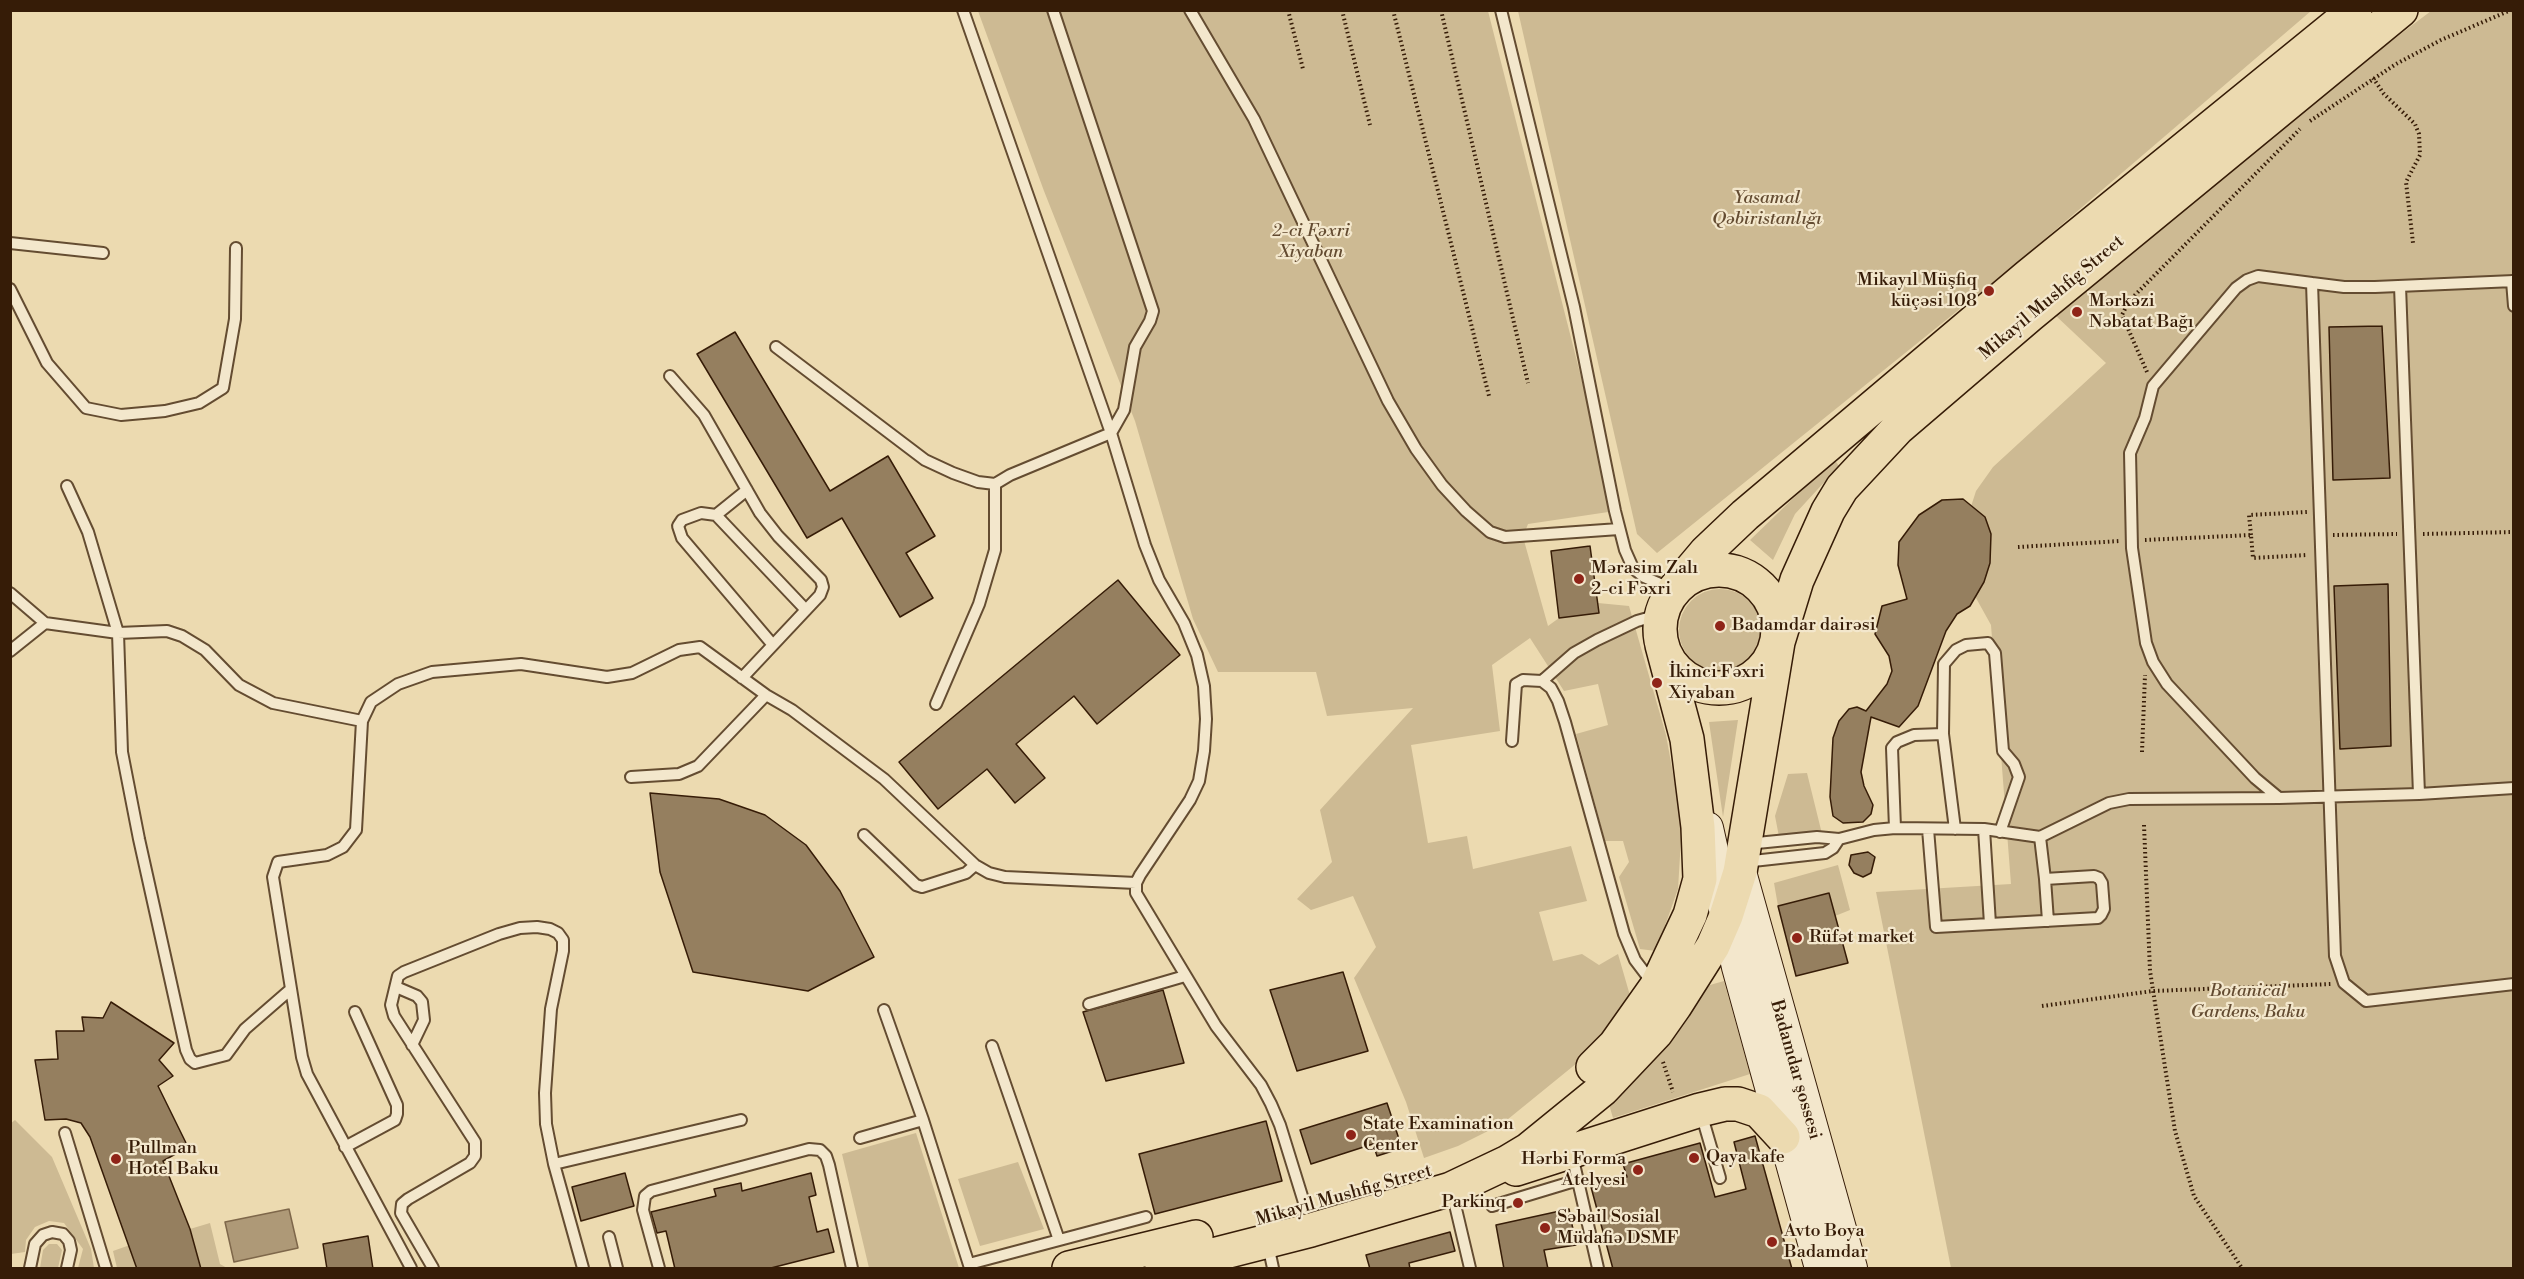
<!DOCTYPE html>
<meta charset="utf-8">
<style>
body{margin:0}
#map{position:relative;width:2524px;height:1279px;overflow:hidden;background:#ecdab0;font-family:"Libre Bodoni",serif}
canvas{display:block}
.frame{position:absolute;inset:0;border:12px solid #361c07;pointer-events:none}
</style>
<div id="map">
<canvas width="2524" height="1279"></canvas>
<div class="frame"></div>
</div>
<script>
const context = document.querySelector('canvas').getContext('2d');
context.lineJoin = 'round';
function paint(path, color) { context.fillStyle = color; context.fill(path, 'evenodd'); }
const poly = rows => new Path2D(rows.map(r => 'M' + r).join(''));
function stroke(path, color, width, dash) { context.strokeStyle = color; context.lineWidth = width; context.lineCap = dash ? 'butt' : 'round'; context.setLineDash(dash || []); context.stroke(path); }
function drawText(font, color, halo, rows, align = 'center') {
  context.font = font + ' "Libre Bodoni",serif'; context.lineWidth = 4.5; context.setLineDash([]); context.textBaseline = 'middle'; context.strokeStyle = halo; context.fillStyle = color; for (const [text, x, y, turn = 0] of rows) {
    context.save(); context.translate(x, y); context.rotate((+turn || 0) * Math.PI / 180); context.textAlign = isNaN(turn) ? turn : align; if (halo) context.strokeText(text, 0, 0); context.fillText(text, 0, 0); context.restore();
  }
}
paint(poly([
 [978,11,1488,11,1615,511,1528,524,1523,537,1548,626,1559,618,1598,603,1629,606,1666,735,1682,823,1678,889,1656,951,1640,949,1619,877,1629,862,1623,841,1605,841,1576,734,1608,725,1598,684,1564,691,1530,638,1492,665,1500,731,1411,745,1428,843,1467,836,1473,869,1571,846,1587,901,1539,912,1553,961,1582,954,1599,965,1618,954,1631,999,1617,1021,1577,1063,1502,1124,1458,1146,1424,1158,1406,1102,1354,978,1376,947,1353,896,1311,910,1297,899,1332,862,1320,810,1413,708,1327,716,1316,672,1218,672,1193,619,1135,421,1044,191],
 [1518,11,1518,10,2311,11,2018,262,1657,553,1637,534],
 [2431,11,2513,11,2513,1268,1951,1268,1876,892,2011,884,1991,625,1976,598,1966,563,1965,525,1976,491,1993,467,2106,363,2055,315,2295,114],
 [1834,459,1839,466,1795,514,1773,560,1750,540],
 '1679 630a41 41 0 1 1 82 0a41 41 0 1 1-82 0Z',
 [1738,720,1723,817,1709,722],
 [1807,773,1823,838,1781,847,1775,816,1788,774],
 [1838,865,1850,910,1835,916,1829,893,1778,906,1774,883],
 [1724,981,1750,1074,1613,1118,1608,1101,1659,1047,1710,985],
 [15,1120,52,1157,91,1249,94,1268,78,1268,83,1249,64,1223,49,1221,35,1227,26,1240,25,1252,11,1254,10,1124],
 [916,1133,959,1268,869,1268,842,1154],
 [1018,1162,1044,1229,980,1246,958,1179],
 [210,1223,220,1264,227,1268,201,1268,190,1229],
 [49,1244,57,1244,62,1250,58,1268,40,1268,43,1250],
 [130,1245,137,1268,117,1268,113,1251]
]), '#cdba93');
const water = poly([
 [289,1209,298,1248,234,1262,225,1222,289,1209]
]);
paint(water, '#ae9977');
stroke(water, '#7e674a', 1.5);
const building = poly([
 [2382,326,2390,478,2333,480,2329,327,2382,326],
 [735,332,830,491,888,456,935,536,906,553,933,598,900,617,842,518,807,538,697,354,735,332],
 [1963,499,1985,517,1991,534,1990,563,1984,582,1970,606,1957,614,1946,631,1918,706,1899,727,1871,717,1861,772,1864,786,1873,805,1871,814,1863,822,1843,823,1833,816,1830,797,1833,738,1839,721,1849,709,1857,707,1866,711,1887,684,1892,671,1889,656,1875,634,1882,606,1907,599,1898,565,1899,542,1919,515,1942,500,1963,499],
 [1590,546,1599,613,1559,618,1551,551,1590,546],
 [1118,580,1180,655,1097,724,1074,696,1016,744,1045,778,1015,803,987,769,938,809,899,762,1118,580],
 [2388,584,2391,746,2340,749,2334,586,2388,584],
 [650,793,719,799,765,815,806,845,840,891,874,957,808,991,693,972,660,872,650,793],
 [1868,852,1875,857,1871,873,1863,877,1854,873,1849,865,1851,855,1868,852],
 [1829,893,1848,963,1796,976,1778,906,1829,893],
 [1343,972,1368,1051,1297,1071,1270,990,1343,972],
 [1163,990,1184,1063,1106,1081,1083,1012,1163,990],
 [111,1002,174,1043,159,1060,173,1076,158,1086,188,1147,163,1161,190,1229,201,1269,137,1269,90,1137,81,1123,66,1119,45,1120,35,1060,58,1059,56,1031,84,1031,82,1017,103,1018,111,1002],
 [1387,1103,1402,1148,1377,1156,1373,1144,1311,1164,1300,1130,1387,1103],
 [1266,1121,1282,1181,1155,1214,1139,1154,1266,1121],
 [1755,1136,1792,1269,1613,1269,1591,1187,1627,1177,1623,1164,1700,1143,1715,1197,1746,1189,1734,1142,1755,1136],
 [625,1173,634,1206,581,1221,572,1187,625,1173],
 [811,1173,816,1195,809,1197,817,1232,828,1229,834,1252,767,1269,675,1269,666,1231,657,1233,651,1212,716,1196,714,1189,741,1183,742,1191,811,1173],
 [1569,1209,1576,1245,1544,1250,1548,1269,1504,1269,1496,1225,1569,1209],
 [1450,1232,1455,1251,1409,1263,1410,1269,1370,1269,1366,1255,1450,1232],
 [368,1236,373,1269,327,1269,323,1244,368,1236]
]);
paint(building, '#957f5f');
stroke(building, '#361c07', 1.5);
const service = poly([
 [963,10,1111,433,1145,545,1159,580,1184,623,1197,655,1204,686,1206,719,1204,751,1199,781,1190,800,1140,875,1136,883,1136,893,1216,1026,1261,1085,1271,1104,1280,1125,1306,1209],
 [1190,10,1254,119,1388,401,1416,449,1442,485,1466,511,1490,532,1505,537,1619,529],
 [1501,10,1574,307,1615,511,1625,550,1633,568,1644,577,1672,589],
 [10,243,103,253],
 [2512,281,2514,306],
 [2514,281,2375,287,2344,287,2312,283,2335,956,2344,983,2366,1001,2514,984],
 [2312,283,2258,276,2247,280,2236,288,2153,386,2145,418,2130,453,2132,548,2146,643,2153,662,2167,684,2255,778,2279,798,2419,794,2514,788],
 [2400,286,2419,794],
 [10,289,47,363,86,408,121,415,165,411,199,403,223,388,235,319,236,248],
 [776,347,925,460,953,473,978,482,995,484],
 [670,376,704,415,760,513,778,536,821,580,823,587,820,595,742,678],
 [67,486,88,532,118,633,122,752,139,839,186,1050,190,1059,195,1063,226,1055,245,1029,291,989],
 [716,515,747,490],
 [10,593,45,623,118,633,167,631,182,636,205,650,239,685,273,703,362,721],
 [773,645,682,538,678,526,682,520,701,513,716,515,806,610],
 [10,651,45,623],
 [1542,681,1574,653,1597,640,1637,621,1662,614],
 [936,704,979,604,995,550,995,484,1010,475,1111,433,1124,410,1135,347,1150,321,1153,311,1053,10],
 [1512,741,1516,684,1523,680,1542,681,1551,688,1558,701,1565,722,1624,934,1635,960,1654,985],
 [631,777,679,774,698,766,766,695],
 [1895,828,1892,748,1897,742,1914,735,1943,734],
 [1928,829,1936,927,2098,918,2101,915,2104,909,2102,883,2099,878,2094,876,2045,879],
 [1955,829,1943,734,1944,664,1956,650,1966,645,1988,643,1995,653,2003,751,2014,764,2019,777,2000,832],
 [1984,829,1990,924],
 [864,835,916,885,922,887,966,873,975,865],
 [2040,837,2109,803,2129,799,2279,798],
 [1747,844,1817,837,1839,839,1874,830,1895,828,1984,829,2040,837,2045,879,2048,921],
 [1744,862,1825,853,1833,848,1839,839],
 [396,987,417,996,422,1002,424,1020,412,1045],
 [1089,1004,1185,976],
 [884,1010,923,1120,970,1268],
 [992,1046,1059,1240],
 [1701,1113,1720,1178],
 [65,1133,106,1268],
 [860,1138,923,1120],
 [345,1147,395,1120,397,1114,397,1105,355,1012],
 [1572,1155,1598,1268],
 [554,1164,741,1120],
 [1452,1192,1470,1268],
 [1492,1206,1578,1180],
 [609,1237,617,1268],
 [1268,1245,1273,1268],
 [969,1264,1146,1217],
 [30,1268,35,1244,43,1235,52,1232,63,1234,69,1241,71,1250,67,1268],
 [411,1268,307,1074,302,1057,273,877,278,862,327,855,343,847,356,830,362,721,371,702,398,684,432,672,521,664,607,677,632,673,679,650,700,647,766,695,792,710,884,779,975,865,989,873,1005,877,1136,883],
 [433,1268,401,1213,402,1204,408,1199,470,1163,475,1156,475,1142,394,1016,391,1005,398,976,404,972,499,934,520,928,537,927,550,929,558,933,563,940,563,951,551,1009,545,1093,546,1124,554,1164,583,1268],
 [659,1268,643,1210,645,1196,651,1191,809,1149,820,1150,826,1156,829,1165,852,1268]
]);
const secondary = poly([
 [1707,828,1738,967,1821,1268],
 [1740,872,1851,1268]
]);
const primary = poly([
 '1660 629a59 59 0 1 1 118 0a59 59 0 1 1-118 0Z',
 [1674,590,1706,552,1745,515,2028,276,2355,10],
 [1593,1067,1615,1045,1656,987,1690,915,1700,879,1698,827,1687,739,1662,645],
 [1516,1169,1700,1110,1725,1104,1738,1104,1759,1111,1783,1137],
 [1069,1268,1196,1237],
 [1162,1268,1311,1230,1451,1189,1508,1162,1528,1150,1603,1089,1656,1033,1675,1006,1713,946,1726,916,1740,872,1778,642,1797,580,1828,511,1842,488,1898,428,2030,315,2401,10]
]);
stroke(service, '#644c31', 14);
stroke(secondary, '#361c07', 34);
stroke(primary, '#361c07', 36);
stroke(poly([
 [1288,10,1303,69],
 [1342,10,1370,125],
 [1393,10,1489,396],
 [1441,10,1528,383],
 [2373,78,2384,94,2415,124,2419,134,2420,155,2406,182,2413,243],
 [2310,121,2396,64,2441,40,2511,10],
 [2147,372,2122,315,2129,301,2300,129],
 [2423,534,2514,532],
 [2251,535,2249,515,2307,512],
 [2333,535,2397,534],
 [2145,540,2251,535,2253,558,2307,555],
 [2018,547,2120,541],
 [2142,752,2145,675],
 [2144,825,2150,971,2175,1131,2194,1196,2242,1268],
 [2042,1006,2153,991,2331,984],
 [1663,1062,1673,1092]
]), '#361c07', 4, [1.5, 3]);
stroke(service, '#f3e7cc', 10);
stroke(secondary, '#f3e7cc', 32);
stroke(primary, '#ecdab0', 33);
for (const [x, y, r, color] of [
 [1989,291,6,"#8f2418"],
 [2077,312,6,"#8f2418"],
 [1579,579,6,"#8f2418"],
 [1720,626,6,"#8f2418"],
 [1657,683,6,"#8f2418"],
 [1797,938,6,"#8f2418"],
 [1351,1135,6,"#8f2418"],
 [1694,1158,6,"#8f2418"],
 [116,1159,6,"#8f2418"],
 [1638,1170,6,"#8f2418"],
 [1518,1203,6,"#8f2418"],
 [1545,1228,6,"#8f2418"],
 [1772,1242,6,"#8f2418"]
]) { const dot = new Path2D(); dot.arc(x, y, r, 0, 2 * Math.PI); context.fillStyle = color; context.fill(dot); stroke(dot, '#f3e7cc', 2); }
drawText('italic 18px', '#634b31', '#f3e7cc', [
 ["Yasamal",1767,199],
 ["Qəbiristanlığı",1767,220],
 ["2-ci Fəxri",1311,232],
 ["Xiyaban",1311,253],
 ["Botanical",2248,992],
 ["Gardens, Baku",2248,1013]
]);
drawText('18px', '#361c07', '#f3e7cc', [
 ["Mikayıl Müşfiq",1977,281,"right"],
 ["küçəsi 108",1977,302,"right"],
 ["Mərkəzi",2089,302],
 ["Nəbatat Bağı",2089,323],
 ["Mərasim Zalı",1591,569],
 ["2-ci Fəxri",1591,590],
 ["Badamdar dairəsi",1732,626],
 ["İkinci Fəxri",1669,673],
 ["Xiyaban",1669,694],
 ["Rüfət market",1809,938],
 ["State Examination",1363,1125],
 ["Center",1363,1146],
 ["Pullman",128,1149],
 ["Hotel Baku",128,1170],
 ["Qaya kafe",1706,1158],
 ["Hərbi Forma",1626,1160,"right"],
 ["Atelyesi",1626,1181,"right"],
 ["Parkinq",1506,1203,"right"],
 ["Səbail Sosial",1557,1218],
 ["Müdafiə DSMF",1557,1239],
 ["Avto Boya",1784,1232],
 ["Badamdar",1784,1253]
], 'left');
drawText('18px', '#361c07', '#f3e7cc', [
 ["Mikayil Mushfig Street",2052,298,-40],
 ["Badamdar şossesi",1795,1070,74],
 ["Mikayil Mushfig Street",1344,1196,-16]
]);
</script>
